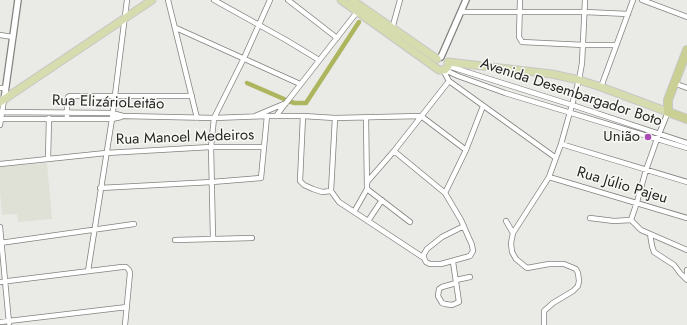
<!DOCTYPE html>
<meta charset="utf-8">
<style>
body{margin:0}
canvas{display:block;background:#eaebe7}
</style>
<canvas width="687" height="325"></canvas>
<script>
const context = document.querySelector('canvas').getContext('2d');
context.lineJoin = 'round';
function paint(path, color) { context.fillStyle = color; context.fill(path, 'evenodd'); }
const poly = rows => new Path2D(rows.map(r => 'M' + r).join(''));
function stroke(path, color, width, dash) { context.strokeStyle = color; context.lineWidth = width; context.lineCap = dash ? 'butt' : 'round'; context.setLineDash(dash || []); context.stroke(path); }
function drawText(font, color, halo, rows, align = 'center') {
  context.font = font + ' Jost,sans-serif'; context.lineWidth = 3; context.setLineDash([]); context.textBaseline = 'middle'; context.strokeStyle = halo; context.fillStyle = color; for (const [text, x, y, turn = 0] of rows) {
    context.save(); context.translate(x, y); context.rotate((+turn || 0) * Math.PI / 180); context.textAlign = isNaN(turn) ? turn : align; if (halo) context.strokeText(text, 0, 0); context.fillText(text, 0, 0); context.restore();
  }
}
paint(poly([
 [47,163,52,219,18,222,17,214,2,215,0,192,0,167]
]), '#dfe1d6');
stroke(poly([
 [247,83,284,99],
 [287,101,295,103,306,103,359,22]
]), '#adb65e', 4.5);
const minor = poly([
 [168,0,197,118],
 [214,0,286,40,319,60],
 [288,0,337,38],
 [520,0,519,37,522,42,584,45,616,45],
 [642,0,687,17],
 [461,12,585,12,628,14],
 [176,28,300,84],
 [392,29,400,0],
 [0,35,13,37],
 [448,66,572,105,687,143],
 [443,70,449,81,556,158],
 [445,70,458,76,505,93,687,148],
 [679,85,687,88],
 [601,87,633,0],
 [0,88,6,88],
 [2,112,112,113,123,116,214,118,267,116,303,116,335,118,421,116],
 [255,116,286,103,357,12],
 [276,116,286,103],
 [303,116,300,181,304,185,313,189,322,192,331,191],
 [421,116,466,150],
 [0,119,112,119,121,117],
 [67,119,67,100,68,97,70,96,192,96],
 [0,125,4,100],
 [561,144,687,182],
 [48,159,49,118],
 [0,164,106,153,211,147,264,147],
 [549,177,687,218],
 [367,182,394,151,449,81],
 [100,188,212,182,261,178,267,116],
 [367,189,410,222],
 [331,191,339,202,424,258,426,262,430,264,441,264,470,256,473,251,472,245,461,220,445,193,394,151],
 [331,191,335,118],
 [445,193,466,150,483,106],
 [354,212,367,189,366,118],
 [590,218,614,221,631,220],
 [631,220,637,202,646,170,657,139,668,112],
 [631,220,641,230,687,250],
 [368,221,382,200],
 [506,221,513,233],
 [0,227,9,323],
 [650,234,652,246,654,252,674,265,680,273,687,280],
 [213,238,211,147,214,118,244,58,270,0],
 [175,240,252,238],
 [0,243,134,224],
 [424,258,424,254,427,249,442,237,464,226],
 [453,262,459,302,452,305,445,304,442,303,438,296,439,289,442,287,456,283],
 [687,270,687,276],
 [88,271,112,119,127,0],
 [456,280,470,277],
 [0,282,122,267,126,267,129,270,130,273,125,325],
 [0,322,127,307],
 [544,325,544,311,553,303,573,291,578,286,579,281,578,273,576,269,564,264,549,264,527,268,516,259,512,252,511,243,513,233,549,177,561,144,579,80,582,63,585,0]
]);
const tertiary = poly([
 [441,57,466,0],
 [4,100,18,0]
]);
const primary = poly([
 [341,0,439,70,445,70,448,66,448,62],
 [352,0,437,59],
 [448,62,552,74,579,80,601,87,668,112],
 [0,102,152,0]
]);
const trunk = poly([
 [668,112,668,100,687,50],
 [668,112,687,119]
]);
stroke(minor, '#82827f', 6);
stroke(tertiary, '#82827f', 8);
stroke(primary, '#c7c7c6', 9);
stroke(trunk, '#c7c7c6', 10);
stroke(minor, '#fff', 4.5);
stroke(tertiary, '#fff', 5.5);
stroke(primary, '#d7dcae', 7);
stroke(trunk, '#cad093', 8);
for (const [x, y, r, color] of [
 [648,137,4,"#aa4ab3"]
]) { const dot = new Path2D(); dot.arc(x, y, r, 0, 2 * Math.PI); context.fillStyle = color; context.fill(dot); stroke(dot, '#f8f8f5', 1.5); }
drawText('15px', '#262725', '#f8f8f5', [
 ["Avenida Desembargador Boto",571,93,18],
 ["Rua ElizárioLeitão",108,103,2],
 ["Rua Manoel Medeiros",185,138,-2],
 ["Rua Júlio Pajeu",622,186,17]
]);
drawText('15px', '#262725', '#f8f8f5', [
 ["União",640,137]
], 'right');
</script>
